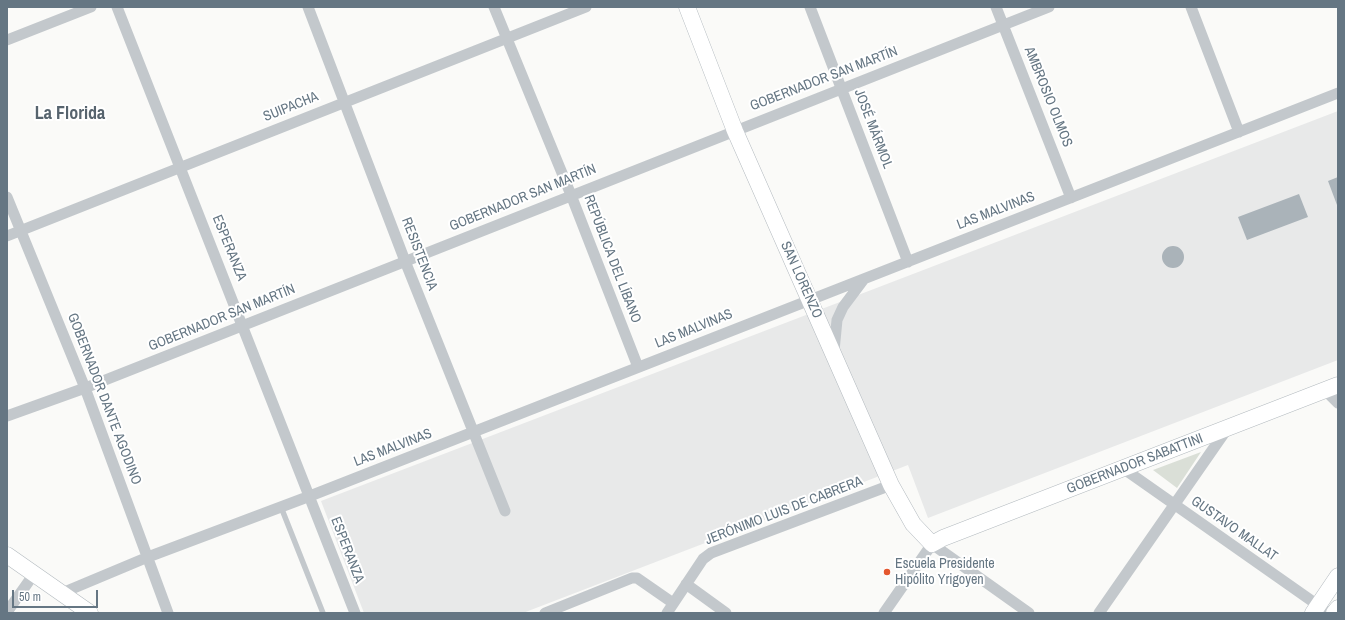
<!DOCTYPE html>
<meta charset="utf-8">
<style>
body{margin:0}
#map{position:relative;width:1345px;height:620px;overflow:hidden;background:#fafaf8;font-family:"Archivo Narrow",sans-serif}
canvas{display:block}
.frame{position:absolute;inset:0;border:8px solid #657683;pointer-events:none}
.scale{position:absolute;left:12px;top:590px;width:86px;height:18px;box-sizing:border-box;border:2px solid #657683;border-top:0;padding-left:5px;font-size:12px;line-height:14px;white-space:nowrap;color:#657683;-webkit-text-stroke:3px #fff;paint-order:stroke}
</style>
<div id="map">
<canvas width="1345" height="620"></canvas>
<div class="frame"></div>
<div class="scale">50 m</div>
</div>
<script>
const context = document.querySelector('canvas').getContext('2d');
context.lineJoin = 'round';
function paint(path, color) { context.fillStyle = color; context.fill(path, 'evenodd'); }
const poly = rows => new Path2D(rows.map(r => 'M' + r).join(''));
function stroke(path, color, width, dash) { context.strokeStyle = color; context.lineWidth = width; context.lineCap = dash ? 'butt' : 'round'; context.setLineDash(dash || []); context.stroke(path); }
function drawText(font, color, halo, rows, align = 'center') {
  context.font = font + ' "Archivo Narrow",sans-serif'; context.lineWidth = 4; context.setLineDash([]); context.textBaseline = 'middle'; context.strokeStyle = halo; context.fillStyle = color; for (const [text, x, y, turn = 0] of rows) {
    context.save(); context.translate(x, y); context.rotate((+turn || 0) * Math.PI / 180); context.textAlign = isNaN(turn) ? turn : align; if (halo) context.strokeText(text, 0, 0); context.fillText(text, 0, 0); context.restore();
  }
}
paint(poly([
 [1338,111,1338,360,928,518,908,465,523,613,364,613,321,501]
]), '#e8e9e9');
paint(poly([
 [1201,452,1177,488,1153,470]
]), '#dadfd7');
paint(poly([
 [1338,177,1338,205,1337,205,1328,181],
 [1299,194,1308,217,1247,240,1238,217],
 '1162 257a11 11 0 1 1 22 0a11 11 0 1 1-22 0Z'
]), '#aab3b9');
const secondary = poly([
 [687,7,735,131,891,485,913,524,932,544,943,538,1338,385],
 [7,555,90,613],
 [1313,613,1338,576],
 [1334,613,1338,608]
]);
stroke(secondary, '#b3babf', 17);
stroke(poly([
 [281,507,323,613]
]), '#c3c8cc', 5.5);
stroke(poly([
 [117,7,355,613],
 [308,7,405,261,505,511],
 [494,7,571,195,638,367],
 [810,7,908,262],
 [996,7,1071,198],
 [1191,7,1239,132],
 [7,40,91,7],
 [7,197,85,388,168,613],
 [7,236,586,7],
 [834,351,837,320,843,307,864,279],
 [1325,390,1338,403],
 [7,416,85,388,1049,7],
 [1124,469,1329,613],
 [686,584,726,613],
 [62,593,148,557,310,496,1338,93],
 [7,612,34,574],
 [545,613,632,578,637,578,673,603],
 [667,613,703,559,711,553,891,485],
 [884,613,932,544,1029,613],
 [1099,613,1227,429]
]), '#c3c8cc', 11);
stroke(secondary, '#fff', 16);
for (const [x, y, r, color] of [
 [887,572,4,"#e4572e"]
]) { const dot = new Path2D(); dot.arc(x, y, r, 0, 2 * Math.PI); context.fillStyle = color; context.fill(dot); stroke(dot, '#fff', 1.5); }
drawText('14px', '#657683', '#fff', [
 ["GOBERNADOR SAN MARTÍN",824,79,-21],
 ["AMBROSIO OLMOS",1048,97,68],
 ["SUIPACHA",291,107,-22],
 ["JOSÉ MÁRMOL",873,129,69],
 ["GOBERNADOR SAN MARTÍN",523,198,-22],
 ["LAS MALVINAS",996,211,-21],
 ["ESPERANZA",229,248,68],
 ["RESISTENCIA",419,254,69],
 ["REPÚBLICA DEL LÍBANO",612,259,69],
 ["SAN LORENZO",801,280,66],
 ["GOBERNADOR SAN MARTÍN",222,318,-22],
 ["LAS MALVINAS",694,329,-22],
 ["GOBERNADOR DANTE AGODINO",104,399,69],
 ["LAS MALVINAS",393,448,-21],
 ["GOBERNADOR SABATTINI",1135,464,-21],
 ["JERÓNIMO LUIS DE CABRERA",784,511,-21],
 ["GUSTAVO MALLAT",1234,529,35],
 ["ESPERANZA",347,550,69]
]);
drawText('14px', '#657683', '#fff', [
 ["Escuela Presidente",895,564],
 ["Hipólito Yrigoyen",895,580]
], 'left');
drawText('bold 18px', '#57646e', '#fff', [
 ["La Florida",70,114]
]);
</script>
